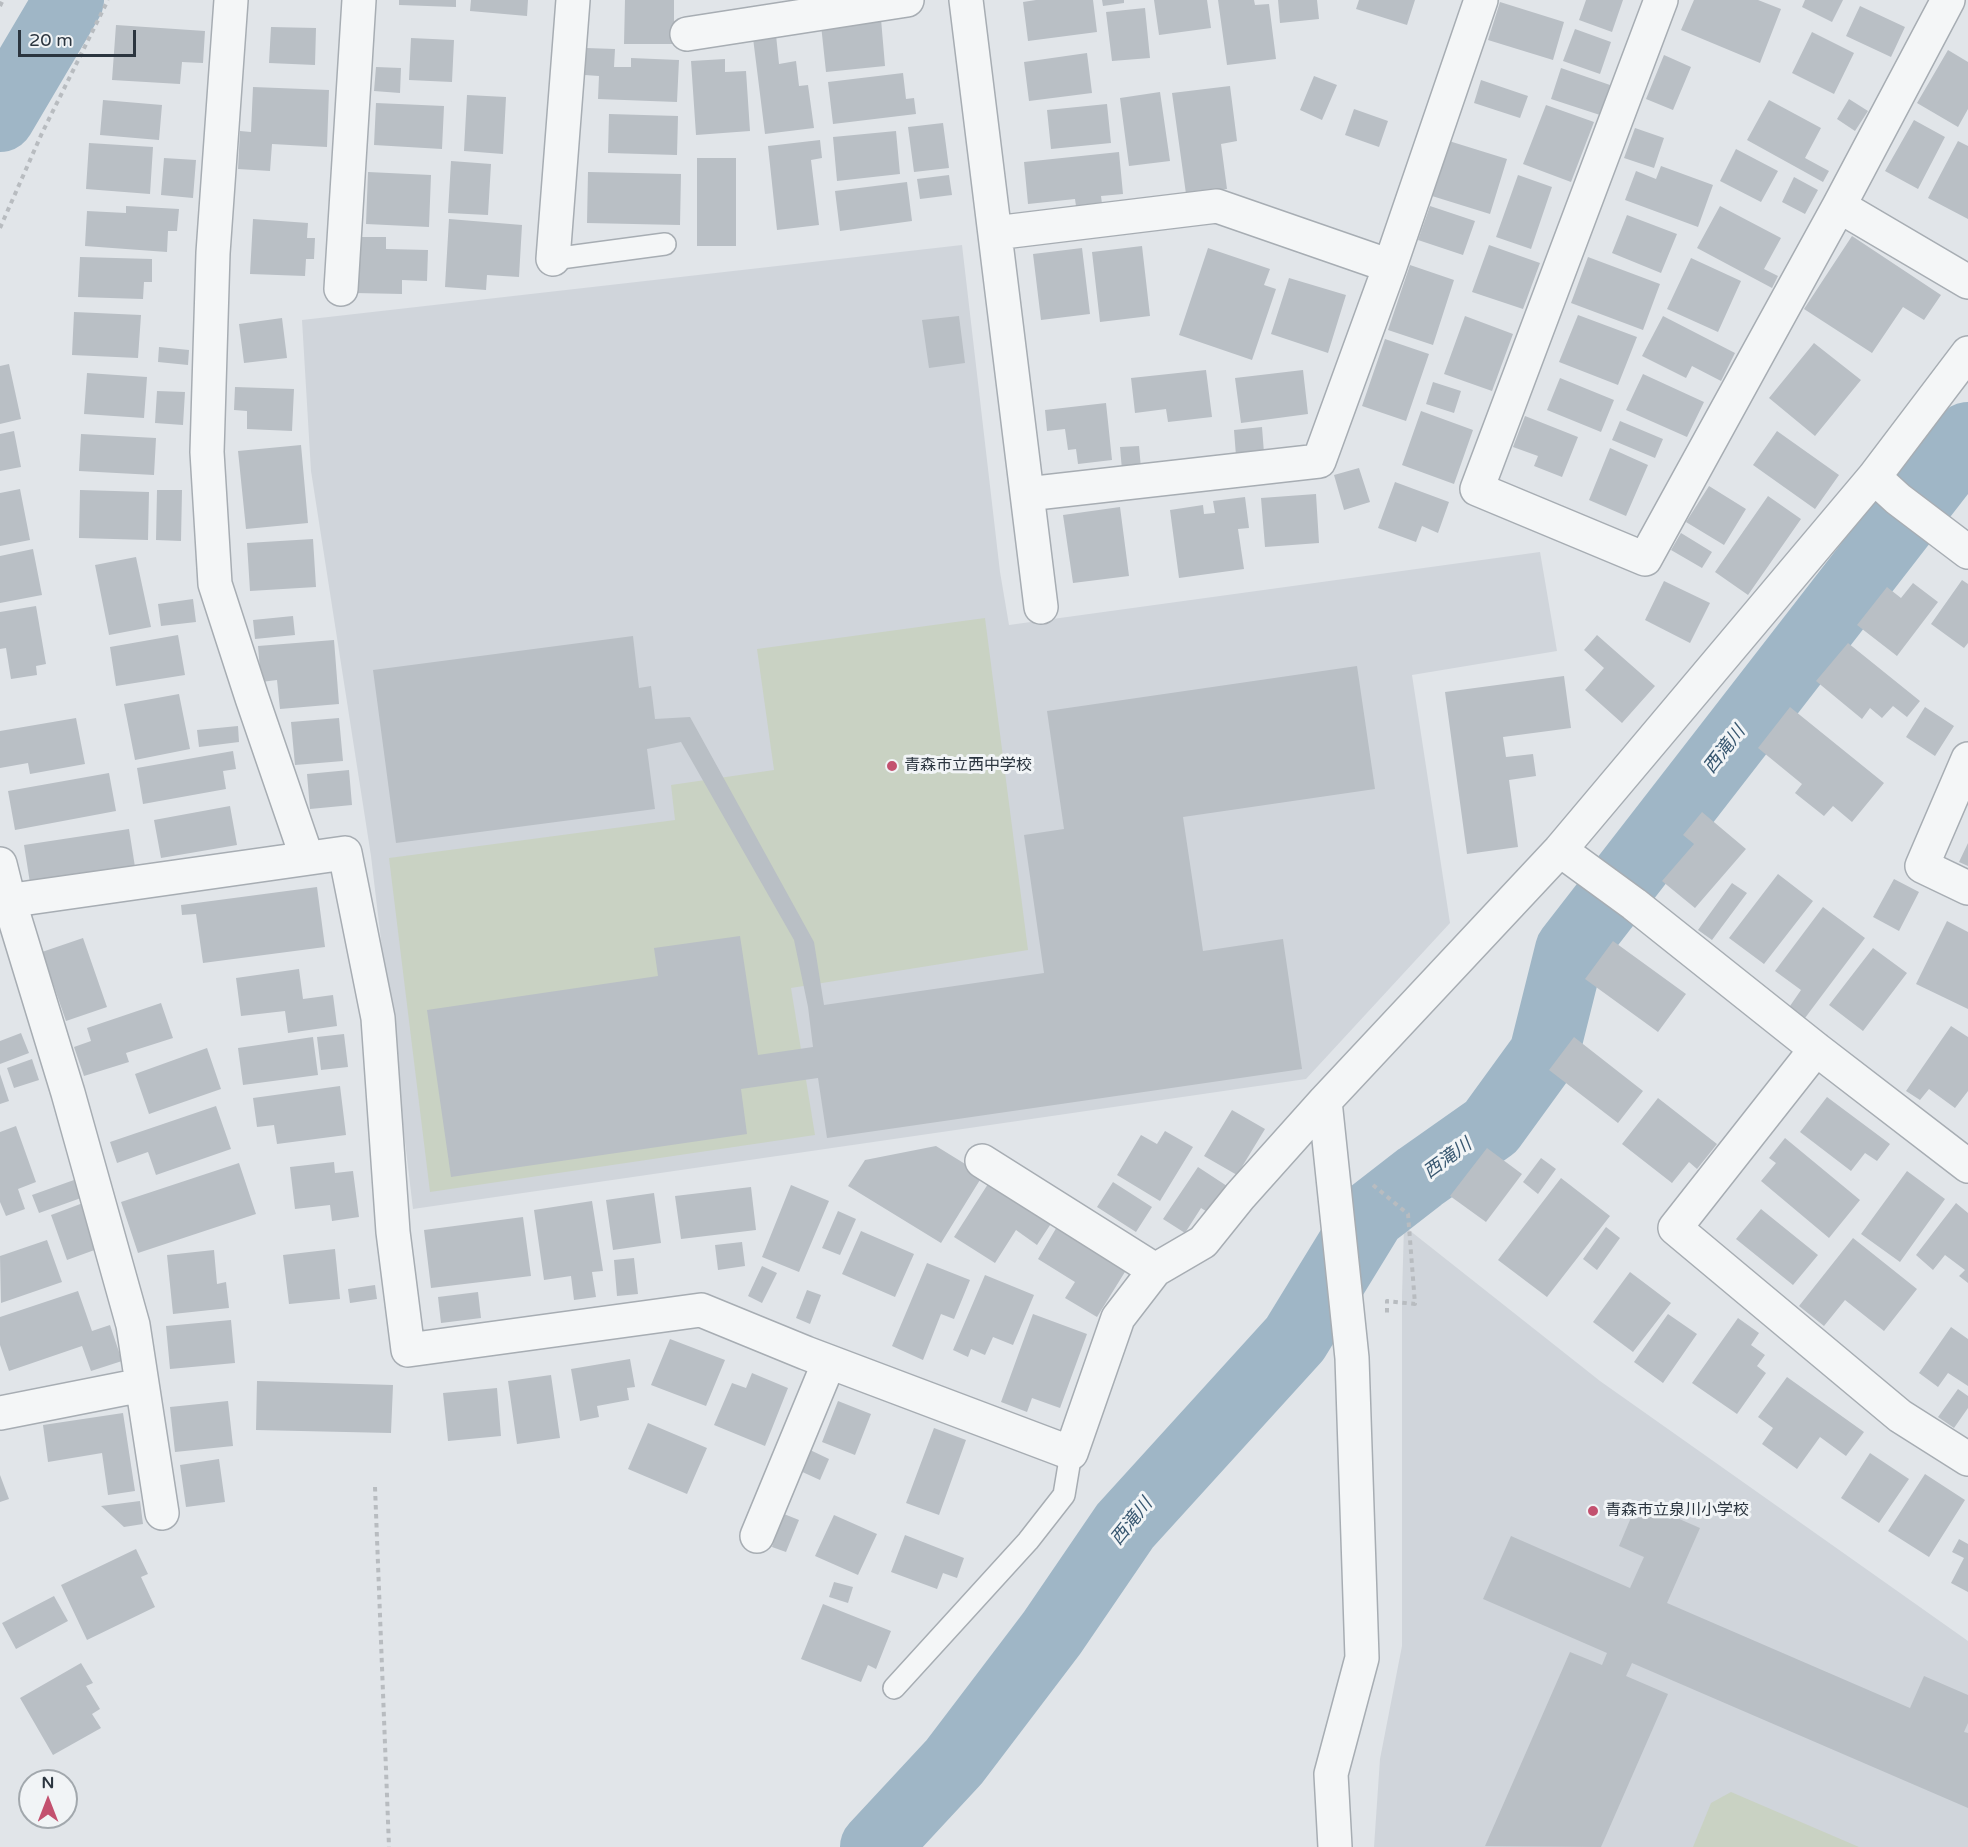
<!DOCTYPE html>
<meta charset="utf-8">
<style>
body{margin:0}
#map{position:relative;width:1968px;height:1847px;overflow:hidden;background:#e1e5e9;font-family:"Varela Round",sans-serif}
canvas{display:block}
.north{position:absolute;left:18px;top:1769px;width:60px;height:60px;box-sizing:border-box;background:#f1f4f6;border:2px solid #a2a8ad;border-radius:50%;rotate:0deg;font-size:16px;font-weight:700;line-height:24px;text-align:center;color:#2b353f}
.north::after{content:'';display:block;margin:auto;width:21px;height:27px;background:#c3516f;clip-path:polygon(50% 0,100% 100%,50% 72%,0 100%)}
.scale{position:absolute;left:18px;top:30px;width:118px;height:27px;box-sizing:border-box;border:3px solid #2b353f;border-top:0;padding-left:8px;font-size:18px;line-height:21px;white-space:nowrap;color:#2b353f;-webkit-text-stroke:4px #f1f4f6;paint-order:stroke}
</style>
<div id="map">
<canvas width="1968" height="1847"></canvas>
<div class="north">N</div>
<div class="scale">20 m</div>
</div>
<script>
const context = document.querySelector('canvas').getContext('2d');
context.lineJoin = 'round';
function paint(path, color) { context.fillStyle = color; context.fill(path, 'evenodd'); }
const poly = rows => new Path2D(rows.map(r => 'M' + r).join(''));
function stroke(path, color, width, dash) { context.strokeStyle = color; context.lineWidth = width; context.lineCap = dash ? 'butt' : 'round'; context.setLineDash(dash || []); context.stroke(path); }
function drawText(font, color, halo, rows, align = 'center') {
  context.font = font + ' "Varela Round","Noto Sans JP",sans-serif'; context.lineWidth = 6; context.setLineDash([]); context.textBaseline = 'middle'; context.strokeStyle = halo; context.fillStyle = color; for (const [text, x, y, turn = 0] of rows) {
    context.save(); context.translate(x, y); context.rotate((+turn || 0) * Math.PI / 180); context.textAlign = isNaN(turn) ? turn : align; if (halo) context.strokeText(text, 0, 0); context.fillText(text, 0, 0); context.restore();
  }
}
paint(poly([
 [962,245,1000,572,1009,625,1540,552,1557,651,1412,675,1450,923,1306,1079,413,1209,371,856,311,471,302,320],
 [1404,1226,1600,1381,1968,1641,1968,1847,1374,1847,1380,1759,1402,1646,1402,1296]
]), '#d0d5db');
paint(poly([
 [985,618,1028,950,791,988,815,1135,430,1192,389,858,675,820,671,785,774,770,757,649],
 [1731,1792,1859,1847,1693,1847,1711,1803]
]), '#c9d2c3');
stroke(poly([
 [0,117,69,0],
 [875,1847,954,1762,1052,1633,1125,1526,1295,1339,1371,1215,1420,1177,1491,1127,1544,1054,1570,950,1968,437]
]), '#9fb6c6', 70);
paint(poly([
 [399,0,456,0,456,7,399,5],
 [471,0,528,0,527,16,470,11],
 [625,0,674,0,674,44,624,44],
 [1036,0,1093,0,1097,32,1028,41,1023,2],
 [1102,0,1124,0,1124,3,1103,6],
 [1154,0,1207,0,1211,28,1159,35],
 [1218,0,1254,0,1255,5,1269,4,1276,59,1227,65],
 [1278,0,1317,0,1319,19,1280,23],
 [1359,0,1415,0,1407,25,1356,9],
 [1586,0,1623,0,1612,32,1579,20],
 [1694,0,1758,0,1781,9,1760,63,1681,30],
 [1805,0,1843,0,1832,22,1802,7],
 [1500,2,1564,22,1553,60,1488,40],
 [1860,6,1905,27,1891,57,1846,36],
 [1145,8,1150,58,1112,61,1106,12],
 [881,19,885,66,826,72,821,25],
 [116,25,205,31,203,63,182,62,180,84,112,80],
 [271,27,316,28,315,65,269,63],
 [1575,29,1611,42,1600,74,1563,61],
 [1812,32,1854,53,1834,94,1792,73],
 [776,35,779,64,796,61,799,86,808,85,814,128,765,134,753,38],
 [411,38,454,40,452,82,409,80],
 [586,48,615,49,614,67,631,67,631,58,679,60,677,102,598,99,599,76,585,75],
 [1948,50,1968,62,1968,109,1958,127,1917,103],
 [1087,53,1092,93,1029,101,1024,62],
 [1664,55,1691,67,1673,110,1646,99],
 [725,59,725,72,746,71,750,131,696,135,691,61],
 [376,67,401,68,400,93,374,91],
 [1561,68,1610,85,1600,115,1551,99],
 [903,73,906,99,914,98,916,114,833,124,828,82],
 [1314,76,1337,85,1322,120,1300,110],
 [1481,80,1528,96,1520,118,1474,103],
 [1230,86,1237,141,1221,144,1227,189,1186,194,1172,93],
 [253,87,329,90,327,147,272,144,270,171,238,169,240,131,251,132],
 [1160,92,1170,161,1129,166,1120,98],
 [467,95,506,97,503,154,464,151],
 [1849,99,1868,111,1855,131,1837,119],
 [103,100,162,105,159,140,100,135],
 [1769,100,1821,128,1805,158,1829,171,1823,182,1747,140],
 [376,103,444,106,442,149,374,145],
 [1107,104,1111,143,1051,149,1047,110],
 [1546,105,1594,122,1571,182,1523,164],
 [1354,109,1388,121,1379,147,1345,135],
 [609,114,678,116,677,155,608,153],
 [1914,120,1945,137,1918,189,1885,171],
 [943,123,949,168,914,172,908,127],
 [1635,128,1664,138,1654,168,1624,158],
 [896,131,900,174,837,181,833,137],
 [820,140,822,158,811,160,819,225,777,230,768,146],
 [1449,141,1507,159,1490,214,1432,196],
 [1958,141,1968,146,1968,219,1928,198],
 [89,143,153,147,150,194,86,189],
 [1736,149,1778,171,1761,202,1720,181],
 [1119,152,1123,194,1101,196,1102,204,1076,206,1075,199,1028,204,1024,162],
 [164,158,196,160,193,198,161,195],
 [697,158,736,158,736,246,697,246],
 [451,161,491,164,488,215,448,213],
 [1661,166,1713,185,1698,227,1625,200,1636,171,1656,179],
 [368,172,431,175,429,227,366,224],
 [588,172,681,174,680,225,587,223],
 [949,175,952,195,920,199,917,179],
 [1518,175,1552,187,1531,249,1496,237],
 [1794,177,1818,190,1805,214,1782,202],
 [907,182,912,221,840,231,835,191],
 [126,206,179,209,177,231,168,231,167,252,85,246,87,211,126,213],
 [1430,206,1475,221,1463,255,1418,240],
 [1720,206,1781,238,1764,269,1778,276,1772,288,1697,248],
 [1627,215,1677,234,1661,273,1612,253],
 [253,219,308,223,307,238,315,238,314,259,306,259,305,276,250,274],
 [449,219,522,225,519,277,487,275,486,290,445,287],
 [1852,236,1941,295,1924,320,1903,307,1872,353,1804,309],
 [356,237,386,237,386,249,428,250,427,281,402,280,402,294,355,293],
 [1489,245,1540,263,1523,309,1472,292],
 [1142,246,1150,316,1100,322,1092,252],
 [1082,248,1090,314,1041,320,1033,254],
 [1208,248,1270,269,1264,285,1276,289,1252,360,1179,335],
 [80,257,152,259,152,282,144,282,143,299,78,297],
 [1588,257,1660,284,1643,330,1571,303],
 [1691,258,1741,281,1718,332,1667,309],
 [1410,265,1454,280,1433,345,1388,330],
 [1289,278,1346,295,1328,353,1271,334],
 [74,312,141,315,138,358,72,355],
 [1578,315,1637,337,1618,385,1559,362],
 [959,316,965,363,929,368,922,320],
 [1465,316,1513,334,1492,391,1444,374],
 [1663,316,1735,353,1721,381,1692,366,1686,378,1642,356],
 [282,318,287,358,244,363,239,324],
 [1385,339,1429,354,1406,421,1362,406],
 [1814,343,1861,380,1815,436,1769,398],
 [159,347,189,350,188,365,158,362],
 [9,364,21,419,0,424,0,366],
 [1206,370,1212,417,1168,422,1166,409,1135,413,1131,378],
 [1303,370,1308,414,1241,423,1235,378],
 [87,373,147,377,144,418,84,414],
 [1643,374,1704,402,1687,437,1626,410],
 [1560,378,1614,400,1601,432,1547,410],
 [1433,382,1461,391,1454,413,1426,404],
 [235,387,294,389,292,431,247,429,247,411,234,410],
 [157,391,185,392,183,425,155,423],
 [1106,403,1112,460,1078,464,1076,449,1068,450,1065,429,1047,431,1045,410],
 [1421,411,1473,430,1454,484,1402,465],
 [1525,416,1578,437,1562,477,1534,466,1538,456,1513,447],
 [1620,421,1663,439,1655,458,1612,440],
 [1262,427,1264,453,1236,456,1234,430],
 [14,431,21,467,0,471,0,434],
 [1777,431,1839,475,1815,509,1753,465],
 [81,434,156,438,154,475,79,471],
 [301,445,308,523,246,529,238,451],
 [1139,446,1141,468,1122,470,1120,447],
 [1610,448,1648,465,1626,516,1589,500],
 [1359,468,1370,502,1344,510,1334,475],
 [1395,482,1449,502,1438,533,1422,526,1416,542,1378,528],
 [1709,486,1746,509,1724,545,1686,522],
 [20,489,30,540,0,546,0,493],
 [80,490,149,492,148,540,79,538],
 [157,490,182,490,181,541,156,540],
 [1316,494,1319,543,1265,547,1261,498],
 [1768,496,1801,519,1748,595,1715,572],
 [1245,497,1249,528,1238,529,1244,569,1179,578,1170,510,1203,505,1204,514,1215,513,1213,501],
 [1120,507,1129,576,1073,583,1063,515],
 [1681,533,1712,552,1702,568,1671,550],
 [313,539,316,587,250,591,247,543],
 [33,549,42,595,0,603,0,556],
 [136,557,151,627,109,635,95,565],
 [1962,580,1968,584,1968,643,1964,648,1931,624],
 [1664,581,1710,603,1690,643,1645,620],
 [1913,583,1938,602,1897,656,1857,625,1887,587,1901,598],
 [193,599,196,622,161,626,158,604],
 [36,606,46,664,36,666,37,675,11,679,6,648,0,649,0,612],
 [293,616,295,635,255,639,253,620],
 [178,635,185,675,116,686,110,647],
 [1597,635,1655,686,1622,723,1585,690,1604,668,1584,650],
 [633,636,639,688,651,686,655,719,690,717,814,942,824,1005,1044,973,1024,835,1064,829,1047,711,1357,666,1375,789,1183,817,1203,951,1283,939,1302,1069,827,1138,818,1078,741,1089,747,1134,451,1177,427,1010,658,976,654,948,740,936,758,1055,813,1047,808,1007,794,940,681,742,647,749,655,809,396,843,373,670],
 [334,640,339,704,280,709,277,680,261,682,258,646],
 [1848,643,1920,701,1907,717,1893,706,1882,718,1870,708,1862,719,1816,681],
 [1564,676,1571,728,1503,737,1506,757,1533,754,1536,776,1509,780,1518,847,1467,854,1445,692],
 [179,694,190,749,135,760,124,704],
 [1790,707,1884,783,1852,822,1833,806,1824,816,1795,793,1802,784,1758,748],
 [1925,707,1954,726,1935,756,1906,737],
 [76,718,85,764,30,774,28,763,0,768,0,731],
 [339,718,343,761,295,765,291,722],
 [238,726,239,742,199,747,197,730],
 [233,751,236,769,223,771,226,789,143,804,137,768],
 [349,770,352,805,310,809,307,774],
 [109,773,116,811,15,830,8,791],
 [230,806,237,845,161,858,154,820],
 [1702,812,1746,849,1695,908,1662,881,1694,844,1683,835],
 [129,829,135,867,30,883,24,845],
 [1968,843,1968,866,1959,862],
 [1778,874,1813,901,1764,964,1729,938],
 [1894,879,1919,892,1899,931,1873,917],
 [1732,883,1747,893,1712,940,1698,930],
 [317,887,325,947,203,963,196,914,182,915,181,905],
 [1823,907,1865,938,1805,1018,1790,1006,1801,990,1775,971],
 [1947,921,1968,932,1968,1009,1916,984],
 [83,938,107,1007,66,1021,42,952],
 [1613,941,1686,994,1658,1032,1585,979],
 [1873,948,1907,973,1863,1031,1829,1005],
 [299,969,303,999,333,995,337,1026,288,1033,285,1011,241,1016,236,978],
 [161,1003,173,1038,126,1053,129,1062,84,1076,74,1047,91,1041,87,1028],
 [1951,1026,1968,1037,1968,1091,1955,1108,1929,1089,1920,1100,1906,1091],
 [21,1033,29,1053,0,1064,0,1041],
 [344,1034,348,1067,321,1070,317,1037],
 [313,1037,318,1075,243,1085,238,1048],
 [1574,1037,1643,1091,1618,1123,1549,1070],
 [207,1048,221,1089,149,1114,135,1074],
 [32,1059,39,1080,14,1088,7,1068],
 [0,1074,9,1101,0,1104],
 [340,1086,346,1135,277,1144,274,1125,257,1127,253,1098],
 [1827,1097,1890,1144,1877,1161,1865,1153,1851,1171,1800,1132],
 [1658,1098,1717,1144,1697,1169,1689,1162,1672,1183,1622,1144],
 [216,1106,231,1149,156,1175,148,1152,117,1163,110,1142],
 [1232,1110,1265,1129,1237,1175,1204,1156],
 [16,1126,36,1182,18,1189,25,1209,6,1216,0,1202,0,1132],
 [1165,1131,1193,1147,1160,1201,1117,1175,1141,1135,1157,1144],
 [1785,1138,1860,1200,1829,1238,1761,1181,1776,1163,1769,1158],
 [936,1146,983,1175,941,1243,848,1186,865,1160],
 [1487,1148,1522,1174,1486,1222,1450,1196],
 [1541,1158,1556,1169,1538,1194,1523,1182],
 [334,1162,335,1173,353,1171,359,1217,332,1221,330,1205,295,1209,290,1167],
 [239,1163,256,1214,138,1253,121,1202],
 [1198,1167,1230,1188,1212,1215,1201,1208,1185,1233,1163,1219],
 [1907,1171,1945,1199,1900,1262,1861,1234],
 [1561,1178,1610,1216,1547,1297,1498,1260],
 [74,1180,81,1198,39,1213,32,1195],
 [1113,1182,1152,1207,1136,1232,1097,1207],
 [988,1184,1025,1208,1030,1200,1056,1216,1037,1245,1016,1230,995,1263,954,1237],
 [791,1185,829,1201,799,1272,762,1257],
 [751,1187,756,1230,681,1239,675,1196],
 [654,1193,661,1243,613,1250,606,1200],
 [592,1201,603,1271,592,1272,596,1297,574,1300,571,1276,544,1280,534,1210],
 [83,1203,100,1248,67,1260,51,1215],
 [1956,1203,1968,1213,1968,1283,1959,1276,1965,1270,1945,1255,1933,1270,1916,1255],
 [1761,1209,1818,1255,1793,1285,1736,1239],
 [838,1211,856,1219,840,1255,822,1248],
 [523,1217,531,1276,431,1288,424,1230],
 [1058,1225,1128,1267,1097,1317,1065,1298,1075,1282,1038,1259],
 [1606,1227,1620,1238,1597,1270,1583,1259],
 [861,1231,914,1254,895,1297,842,1274],
 [1853,1238,1917,1289,1884,1331,1845,1300,1824,1326,1799,1306],
 [47,1240,62,1282,1,1303,0,1256],
 [742,1242,745,1266,718,1270,715,1245],
 [335,1249,340,1299,289,1304,283,1255],
 [214,1250,217,1284,226,1282,229,1308,173,1314,167,1255],
 [634,1258,638,1294,617,1296,614,1260],
 [927,1263,970,1280,954,1319,941,1314,923,1360,892,1346],
 [762,1266,777,1273,762,1303,748,1296],
 [1630,1272,1671,1303,1633,1352,1593,1322],
 [985,1275,1034,1295,1013,1345,993,1337,985,1355,971,1349,968,1357,953,1350],
 [375,1285,377,1299,350,1303,348,1289],
 [807,1290,821,1295,810,1324,796,1318],
 [78,1291,92,1331,110,1325,122,1361,91,1371,82,1346,9,1371,0,1345,0,1317],
 [478,1292,481,1318,441,1323,438,1297],
 [1033,1314,1087,1334,1060,1408,1032,1398,1027,1412,1001,1402],
 [1668,1314,1697,1334,1663,1383,1634,1362],
 [1738,1318,1759,1333,1751,1345,1765,1355,1757,1366,1766,1373,1737,1414,1692,1383],
 [231,1320,235,1363,170,1369,166,1326],
 [1951,1327,1968,1339,1968,1386,1948,1373,1938,1387,1919,1373],
 [670,1339,725,1360,706,1406,651,1385],
 [630,1359,635,1387,627,1388,629,1400,597,1406,599,1417,580,1421,571,1369],
 [752,1373,788,1388,765,1446,714,1425,732,1383,746,1388],
 [551,1375,560,1438,517,1444,508,1381],
 [1787,1377,1864,1432,1846,1456,1820,1437,1797,1469,1762,1444,1773,1428,1758,1417],
 [257,1381,393,1385,391,1433,256,1430],
 [497,1388,501,1436,448,1441,443,1393],
 [1958,1389,1968,1396,1968,1408,1954,1428,1938,1417],
 [228,1401,233,1446,175,1452,170,1407],
 [838,1401,871,1414,855,1455,822,1442],
 [123,1413,135,1491,108,1495,102,1453,48,1462,43,1425],
 [648,1423,707,1448,687,1494,628,1469],
 [934,1428,966,1440,939,1515,906,1503],
 [808,1449,829,1459,820,1480,798,1470],
 [1870,1453,1909,1479,1879,1523,1841,1498],
 [219,1459,225,1502,186,1507,180,1465],
 [1925,1474,1965,1500,1929,1557,1888,1531],
 [0,1475,9,1499,0,1502],
 [140,1501,143,1524,124,1527,101,1506],
 [1638,1501,1700,1528,1667,1603,1910,1708,1924,1676,1968,1695,1968,1723,1964,1732,1968,1733,1968,1808,1632,1663,1626,1676,1668,1694,1601,1847,1485,1846,1570,1652,1602,1665,1607,1653,1483,1599,1511,1536,1630,1588,1644,1557,1619,1546],
 [784,1514,799,1520,786,1552,772,1547],
 [834,1515,877,1534,858,1575,815,1556],
 [905,1535,964,1558,957,1578,943,1573,937,1589,891,1572],
 [1959,1539,1968,1544,1968,1592,1951,1583,1964,1558,1952,1552],
 [136,1549,148,1574,141,1577,155,1607,87,1640,61,1585],
 [834,1582,853,1587,848,1603,829,1597],
 [54,1596,68,1621,16,1649,2,1623],
 [823,1604,891,1631,876,1669,868,1665,861,1682,801,1659],
 [81,1663,93,1683,86,1686,100,1709,92,1714,101,1728,53,1755,20,1698]
]), '#b9bfc5');
const lane = poly([
 [553,259,665,244],
 [894,1688,1028,1541,1064,1495,1071,1453]
]);
const street = poly([
 [231,0,213,253,207,452,215,584,252,698,307,858],
 [966,0,1041,607],
 [1661,0,1477,489,1645,559,1839,206,1948,0],
 [687,34,907,0],
 [1839,206,1968,282],
 [995,233,1217,206,1390,266],
 [553,259,573,0],
 [341,289,359,0],
 [1874,477,1898,499,1968,552],
 [1027,494,1319,461,1390,266,1481,0],
 [1968,759,1922,866,1968,888],
 [1560,850,1634,904,1816,1049,1968,1166],
 [0,864,9,900,68,1093,133,1325,162,1513],
 [0,902,345,853,378,1018,393,1232,408,1350,701,1310,806,1353,1071,1453,1118,1318,1155,1270,1203,1242,1240,1196,1325,1101,1560,850,1874,477,1968,353],
 [1816,1049,1675,1228,1900,1416,1968,1459],
 [1325,1101,1352,1358,1362,1658,1331,1774,1335,1847],
 [982,1161,1155,1270],
 [0,1413,142,1385],
 [757,1536,829,1362]
]);
stroke(lane, '#a7adb3', 24);
stroke(street, '#a7adb3', 36);
stroke(poly([
 [0,6,3,0],
 [0,228,42,133,108,0],
 [1373,1185,1408,1214,1415,1304,1387,1301,1387,1313],
 [375,1487,389,1847]
]), '#b8bcc0', 4, [4.5, 4.5]);
stroke(lane, '#f4f6f7', 21);
stroke(street, '#f4f6f7', 33);
for (const [x, y, r, color] of [
 [892,766,6,"#c3516f"],
 [1593,1511,6,"#c3516f"]
]) { const dot = new Path2D(); dot.arc(x, y, r, 0, 2 * Math.PI); context.fillStyle = color; context.fill(dot); stroke(dot, '#f1f4f6', 2); }
drawText('16px', '#2b353f', '#f1f4f6', [
 ["青森市立西中学校",904,766],
 ["青森市立泉川小学校",1605,1511]
], 'left');
drawText('italic 18px', '#385770', '#f1f4f6', [
 ["西滝川",1725,750,-52],
 ["西滝川",1448,1159,-36],
 ["西滝川",1132,1522,-51]
]);
</script>
